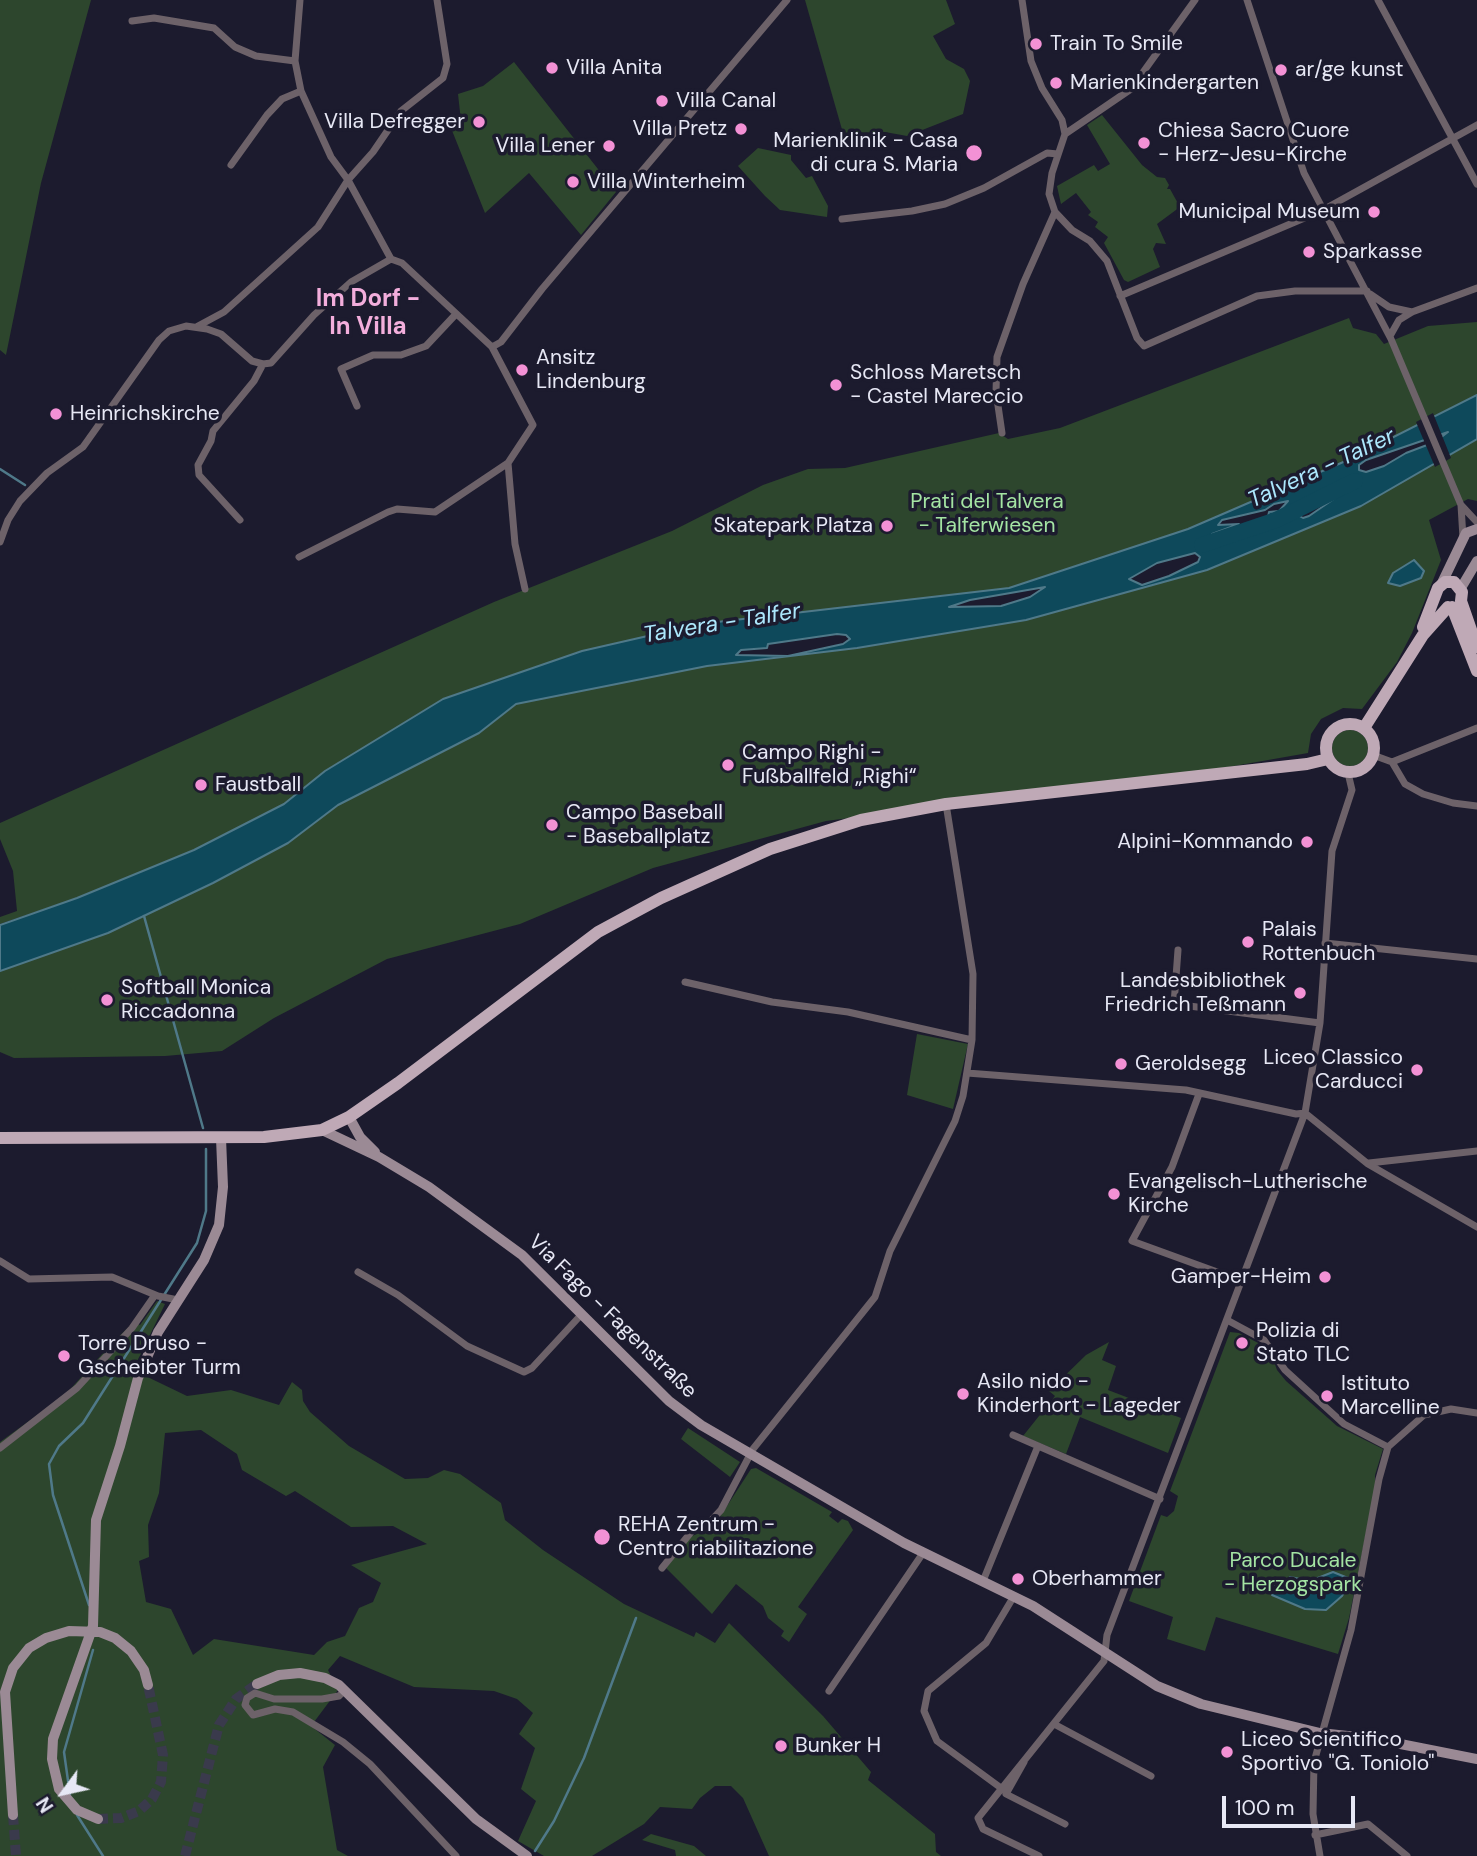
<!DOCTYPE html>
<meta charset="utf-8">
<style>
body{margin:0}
#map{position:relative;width:1477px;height:1856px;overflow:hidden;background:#1c1b2e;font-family:"DM Sans",sans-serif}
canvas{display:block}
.north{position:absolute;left:28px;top:1758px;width:70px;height:70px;-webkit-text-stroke:5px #1c1b2e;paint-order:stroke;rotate:237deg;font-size:19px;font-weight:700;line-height:28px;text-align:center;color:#e7e8f5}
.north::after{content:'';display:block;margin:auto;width:24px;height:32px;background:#e7e8f5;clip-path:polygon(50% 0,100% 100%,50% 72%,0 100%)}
.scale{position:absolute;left:1222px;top:1796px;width:133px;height:32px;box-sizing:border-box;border:4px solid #e7e8f5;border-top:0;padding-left:9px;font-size:21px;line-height:24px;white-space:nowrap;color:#e7e8f5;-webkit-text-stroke:5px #1c1b2e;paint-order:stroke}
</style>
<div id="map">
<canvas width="1477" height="1856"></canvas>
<div class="north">N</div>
<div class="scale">100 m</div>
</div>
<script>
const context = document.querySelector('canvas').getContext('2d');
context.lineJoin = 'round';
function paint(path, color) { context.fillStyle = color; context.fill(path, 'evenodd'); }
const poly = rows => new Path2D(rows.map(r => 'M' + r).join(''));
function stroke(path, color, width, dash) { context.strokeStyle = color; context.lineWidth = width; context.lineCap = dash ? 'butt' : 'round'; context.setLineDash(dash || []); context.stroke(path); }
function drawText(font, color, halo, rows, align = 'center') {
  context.font = font + ' "DM Sans",sans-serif'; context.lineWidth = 7; context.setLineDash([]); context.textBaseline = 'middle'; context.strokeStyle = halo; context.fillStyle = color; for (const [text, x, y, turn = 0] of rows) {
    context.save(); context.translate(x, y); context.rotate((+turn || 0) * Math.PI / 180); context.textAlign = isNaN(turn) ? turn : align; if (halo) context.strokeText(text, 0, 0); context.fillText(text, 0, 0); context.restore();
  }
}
paint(poly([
 [0,0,91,0,41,183,6,355,0,350],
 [805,0,946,0,955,24,933,36,946,59,964,69,970,81,963,114,907,136,885,132,843,133],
 [514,62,616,192,581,235,529,173,485,213,451,128,461,121,458,94,483,86],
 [1102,115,1142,165,1157,177,1165,178,1169,185,1167,189,1170,189,1180,207,1157,224,1166,244,1156,243,1153,249,1160,267,1128,282,1124,280,1104,243,1108,237,1095,227,1098,222,1088,215,1091,212,1076,193,1061,204,1057,186,1094,165,1098,171,1110,164,1087,125],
 [758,148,791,155,791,160,806,178,812,176,828,206,827,217,780,210,765,196,738,166],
 [1349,318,1353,328,1376,334,1384,344,1428,326,1477,322,1477,395,1348,460,1188,529,1009,588,700,624,582,651,443,699,325,771,284,804,194,850,77,898,0,924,0,917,17,911,13,871,0,839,0,823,494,602,672,531,763,485,808,469,845,468,999,433,1008,439,1060,428],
 [1477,439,1477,501,1468,499,1429,520,1441,560,1412,633,1397,662,1362,709,1343,708,1321,719,1311,734,1308,753,1177,776,826,821,653,868,520,924,387,959,274,1018,222,1051,165,1056,14,1058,0,1052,0,971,108,933,213,883,288,843,338,805,479,733,516,704,707,666,858,648,1026,620,1207,570,1361,506],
 '1332 748a18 18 0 1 1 36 0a18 18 0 1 1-36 0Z',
 [917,1034,968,1044,953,1109,907,1095],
 [157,1301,165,1304,133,1370,187,1396,231,1390,279,1405,292,1382,302,1390,303,1401,310,1412,349,1446,405,1479,428,1478,444,1470,460,1474,501,1503,505,1520,543,1550,624,1604,694,1637,696,1632,715,1643,729,1623,823,1716,871,1772,868,1780,935,1834,936,1852,941,1856,769,1856,743,1798,731,1786,715,1786,700,1798,692,1809,660,1807,644,1824,592,1856,544,1856,518,1841,536,1801,521,1789,535,1748,519,1734,533,1713,517,1699,494,1691,414,1687,340,1656,328,1670,338,1690,311,1726,335,1745,323,1767,337,1850,348,1856,0,1856,0,1442,65,1395,115,1340,134,1322,140,1325],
 [201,1430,237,1454,242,1470,286,1496,295,1491,351,1527,393,1526,427,1544,351,1565,381,1583,373,1602,359,1608,345,1636,327,1642,314,1655,214,1639,193,1655,171,1609,146,1602,139,1561,149,1557,148,1525,159,1493,165,1433],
 [1230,1332,1239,1333,1262,1345,1271,1353,1277,1370,1286,1381,1337,1426,1383,1449,1375,1475,1375,1488,1349,1618,1338,1654,1216,1617,1205,1651,1167,1639,1173,1617,1129,1601,1161,1515,1167,1517,1174,1511,1178,1496,1170,1491],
 [1109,1342,1102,1360,1116,1366,1108,1390,1181,1418,1168,1453,1080,1417,1066,1454,1023,1436,1055,1396,1049,1391,1086,1355],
 [688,1428,740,1462,730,1477,681,1439],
 [756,1468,832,1512,829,1516,838,1523,842,1519,848,1521,853,1530,798,1607,807,1614,789,1642,781,1636,784,1631,768,1618,763,1606,736,1584,712,1614,666,1568,690,1537,714,1526,751,1469],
 [651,1834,694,1846,706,1856,676,1856,675,1850,642,1840]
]), '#2d462d');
const water = poly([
 [1477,395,1477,439,1361,506,1207,570,1026,620,857,648,707,666,516,704,479,733,338,805,288,843,213,883,108,933,0,971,0,925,77,898,194,850,284,804,325,771,443,699,582,651,700,624,1009,588,1188,529,1348,460,1477,395],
 [1448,432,1435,442,1406,453,1384,466,1366,472,1359,470,1359,465,1366,460,1448,432],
 [1337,491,1344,492,1309,516,1303,518,1294,513,1310,498,1337,491],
 [1288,501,1279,511,1269,512,1267,522,1248,534,1225,541,1212,534,1239,524,1218,525,1222,520,1265,510,1274,504,1288,501],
 [1195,553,1200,557,1198,562,1169,576,1142,585,1129,579,1157,563,1195,553],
 [1045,587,1030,597,1001,606,949,607,970,600,1045,587],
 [837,634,846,635,850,639,843,644,788,656,736,655,741,650,767,648,768,644,837,634],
 [1414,560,1424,571,1421,578,1400,586,1388,583,1393,573,1414,560],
 [1333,1572,1348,1578,1349,1584,1342,1596,1326,1610,1305,1609,1272,1595,1273,1587,1285,1583,1290,1577,1310,1581,1333,1572]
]);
paint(water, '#0e495b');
stroke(water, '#4f7989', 2);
paint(poly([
 [1433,413,1451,458,1435,467,1416,422]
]), '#1c1b2e');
stroke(poly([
 [0,469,25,485],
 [144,916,203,1128],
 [89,1605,53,1495,49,1464,59,1446,83,1423,197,1243,206,1211,206,1149],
 [70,1795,64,1752,93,1650],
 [77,1815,103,1856],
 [535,1851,554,1821,584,1758,636,1618]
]), '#4f7989', 2.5);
stroke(poly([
 [1202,545,1276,520,1355,481]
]), '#0e495b', 16);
stroke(poly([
 [13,1815,16,1856],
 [98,1819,121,1818,139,1811,152,1799,161,1782,163,1755,148,1685],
 [185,1856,219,1725,236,1699,257,1684]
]), '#3a3a4c', 10, [10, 5]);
stroke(poly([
 [300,0,295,61,301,91,331,157,348,180,391,259],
 [1022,0,1031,61,1042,88,1062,120,1065,134,1052,173,1049,194,1055,212,1072,230,1090,241,1107,261,1137,338,1144,346,1257,296,1295,291,1367,291],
 [1247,0,1304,173,1391,339,1461,505,1463,538],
 [1378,0,1477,184],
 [132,21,154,18,214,28,235,47,256,56,295,61],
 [1065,134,1131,89,1195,0],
 [231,165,267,115,282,99,301,91],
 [842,219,912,211,945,204,984,188,1047,153,1058,154],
 [391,259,402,263,492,347,501,342,542,289,787,0],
 [1370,294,1389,307,1412,312],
 [1120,296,1321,211,1477,125],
 [198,326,224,312,318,227,348,180,373,152,401,111,443,78,447,64,437,0],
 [1390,336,1399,320,1412,312,1477,288],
 [492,347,533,425,508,463,515,544,525,589],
 [357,406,341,369,373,355,401,355,426,346,456,314],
 [1002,433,996,392,997,357,1023,284,1055,212],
 [1461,505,1477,522],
 [240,520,199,475,198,465,211,441,213,431,254,381,263,364],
 [0,542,8,520,20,501,47,473,83,447,159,340,169,331,186,326,207,329,221,334,252,361,263,364,271,363,314,315,351,282,391,259],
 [299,557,388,512,397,509,435,512,508,463],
 [1373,755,1392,762,1405,784,1423,794,1453,803,1477,806],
 [1392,762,1477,728],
 [1325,943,1477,959],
 [1178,950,1174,1004,1320,1023],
 [685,982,772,1002,848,1012,972,1040],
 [967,1073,1186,1090,1296,1114,1305,1113],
 [1199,1094,1172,1167,1132,1241,1242,1281],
 [1305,1113,1368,1164,1477,1227],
 [1369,1163,1477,1151],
 [0,1261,29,1279,112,1277,158,1296,178,1300],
 [358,1272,398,1295,467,1346,524,1372,532,1368,580,1316],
 [1227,1320,1264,1340,1285,1370,1344,1424,1388,1447],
 [1013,1435,1160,1499],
 [1388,1447,1424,1415,1451,1409,1477,1413],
 [0,1448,77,1388,132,1328,155,1295],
 [662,1568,692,1531,708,1524,721,1510,753,1449,875,1297,890,1251,955,1121,963,1096,972,1040,973,974,946,804],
 [983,1581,1038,1446],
 [345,1690,339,1696,322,1699,274,1699,255,1693,247,1698,245,1705,253,1715,275,1709,293,1712,343,1742,370,1764,456,1856],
 [829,1691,923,1553],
 [1054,1724,1151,1776],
 [1024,1762,1006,1794,1065,1824],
 [1001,1788,937,1741,924,1711,928,1691,986,1643,1014,1596],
 [1315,1835,1368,1824,1407,1856],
 [1039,1856,983,1829,978,1818,1104,1661,1107,1635,1305,1113,1320,1023,1332,851,1352,790,1348,773],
 [1320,1856,1313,1814,1314,1762,1351,1630,1379,1479,1388,1447]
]), '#6d6269', 7);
stroke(poly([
 [1441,585,1466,533,1477,529],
 [1461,588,1477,561],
 [349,1117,360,1137,375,1152],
 [322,1130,379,1157,429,1187,522,1255,669,1401,701,1425,904,1543,1033,1606,1157,1686,1201,1704,1320,1733,1375,1739,1477,1759],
 [257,1684,279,1675,300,1673,325,1678,339,1685,476,1819,527,1856],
 [13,1815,5,1692,13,1668,29,1648,46,1638,69,1631,100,1632,115,1638,131,1651,144,1670,148,1685],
 [98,1819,77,1810,59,1789,52,1759,53,1739,93,1626,96,1520,120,1446,138,1378,158,1332,204,1260,219,1225,223,1187,221,1138]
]), '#9b8a95', 10);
stroke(poly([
 [1452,607,1477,671],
 [1423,627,1438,588,1445,582,1454,582,1462,592,1461,601,1477,647],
 '1326 748a24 24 0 1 1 48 0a24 24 0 1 1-48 0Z',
 [1364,728,1423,635,1448,607],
 [0,1138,264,1137,322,1130,349,1117,398,1083,598,932,661,898,770,849,861,820,946,804,1307,764,1328,759]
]), '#bfa9b6', 12);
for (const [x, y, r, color] of [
 [1036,44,7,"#f391d5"],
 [552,68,7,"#f391d5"],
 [1281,70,7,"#f391d5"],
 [1056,83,7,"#f391d5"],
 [662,101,7,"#f391d5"],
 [479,122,7,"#f391d5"],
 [741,129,7,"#f391d5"],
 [1144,143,7,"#f391d5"],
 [609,146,7,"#f391d5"],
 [974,153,9,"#f391d5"],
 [573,182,7,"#f391d5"],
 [1374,212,7,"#f391d5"],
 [1309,252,7,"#f391d5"],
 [522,370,7,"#f391d5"],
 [836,385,7,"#f391d5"],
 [56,414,7,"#f391d5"],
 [887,526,7,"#f391d5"],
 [728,765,7,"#f391d5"],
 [201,785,7,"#f391d5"],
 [552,825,7,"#f391d5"],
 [1307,842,7,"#f391d5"],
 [1248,942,7,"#f391d5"],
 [1300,993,7,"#f391d5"],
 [107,1000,7,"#f391d5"],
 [1121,1064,7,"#f391d5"],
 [1417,1070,7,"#f391d5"],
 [1114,1194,7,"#f391d5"],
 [1325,1277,7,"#f391d5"],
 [1242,1343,7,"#f391d5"],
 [64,1356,7,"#f391d5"],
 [963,1394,7,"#f391d5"],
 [1327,1396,7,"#f391d5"],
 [602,1537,9,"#f391d5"],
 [1018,1579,7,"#f391d5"],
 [781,1746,7,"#f391d5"],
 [1227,1752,7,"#f391d5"]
]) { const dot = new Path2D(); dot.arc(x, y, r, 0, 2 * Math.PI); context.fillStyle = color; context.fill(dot); stroke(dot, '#1c1b2e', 2.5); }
drawText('21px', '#e7e8f5', '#1c1b2e', [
 ["Train To Smile",1050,44],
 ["Villa Anita",566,68],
 ["ar/ge kunst",1295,70],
 ["Marienkindergarten",1070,83],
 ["Villa Canal",676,101],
 ["Villa Defregger",465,122,"right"],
 ["Villa Pretz",727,129,"right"],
 ["Chiesa Sacro Cuore",1158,131],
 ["- Herz-Jesu-Kirche",1158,155],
 ["Marienklinik - Casa",958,141,"right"],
 ["di cura S. Maria",958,165,"right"],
 ["Villa Lener",595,146,"right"],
 ["Villa Winterheim",587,182],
 ["Municipal Museum",1360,212,"right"],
 ["Sparkasse",1323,252],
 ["Ansitz",536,358],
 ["Lindenburg",536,382],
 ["Schloss Maretsch",850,373],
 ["- Castel Mareccio",850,397],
 ["Heinrichskirche",70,414],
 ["Skatepark Platza",873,526,"right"],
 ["Campo Righi -",742,753],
 ["Fußballfeld „Righi“",742,777],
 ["Faustball",215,785],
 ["Campo Baseball",566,813],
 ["- Baseballplatz",566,837],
 ["Alpini-Kommando",1293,842,"right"],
 ["Palais",1262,930],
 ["Rottenbuch",1262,954],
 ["Landesbibliothek",1286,981,"right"],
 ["Friedrich Teßmann",1286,1005,"right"],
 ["Softball Monica",121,988],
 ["Riccadonna",121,1012],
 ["Liceo Classico",1403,1058,"right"],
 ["Carducci",1403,1082,"right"],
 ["Geroldsegg",1135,1064],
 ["Evangelisch-Lutherische",1128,1182],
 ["Kirche",1128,1206],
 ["Gamper-Heim",1311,1277,"right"],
 ["Polizia di",1256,1331],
 ["Stato TLC",1256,1355],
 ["Torre Druso -",78,1344],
 ["Gscheibter Turm",78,1368],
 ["Asilo nido -",977,1382],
 ["Kinderhort - Lageder",977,1406],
 ["Istituto",1341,1384],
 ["Marcelline",1341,1408],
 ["REHA Zentrum -",618,1525],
 ["Centro riabilitazione",618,1549],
 ["Oberhammer",1032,1579],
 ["Liceo Scientifico",1241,1740],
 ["Sportivo \"G. Toniolo\"",1241,1764],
 ["Bunker H",795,1746]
], 'left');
drawText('21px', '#a4e4a3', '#1c1b2e', [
 ["Prati del Talvera",987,502],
 ["- Talferwiesen",987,526],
 ["Parco Ducale",1293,1561],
 ["- Herzogspark",1293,1585]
]);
drawText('21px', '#e7e8f5', '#1c1b2e', [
 ["Via Fago - Fagenstraße",612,1317,44]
]);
drawText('italic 23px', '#ace7fc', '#1c1b2e', [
 ["Talvera - Talfer",1322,469,-25],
 ["Talvera - Talfer",722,624,-9]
]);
drawText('bold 24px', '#f3aedc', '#1c1b2e', [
 ["Im Dorf -",368,300],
 ["In Villa",368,328]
]);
</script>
